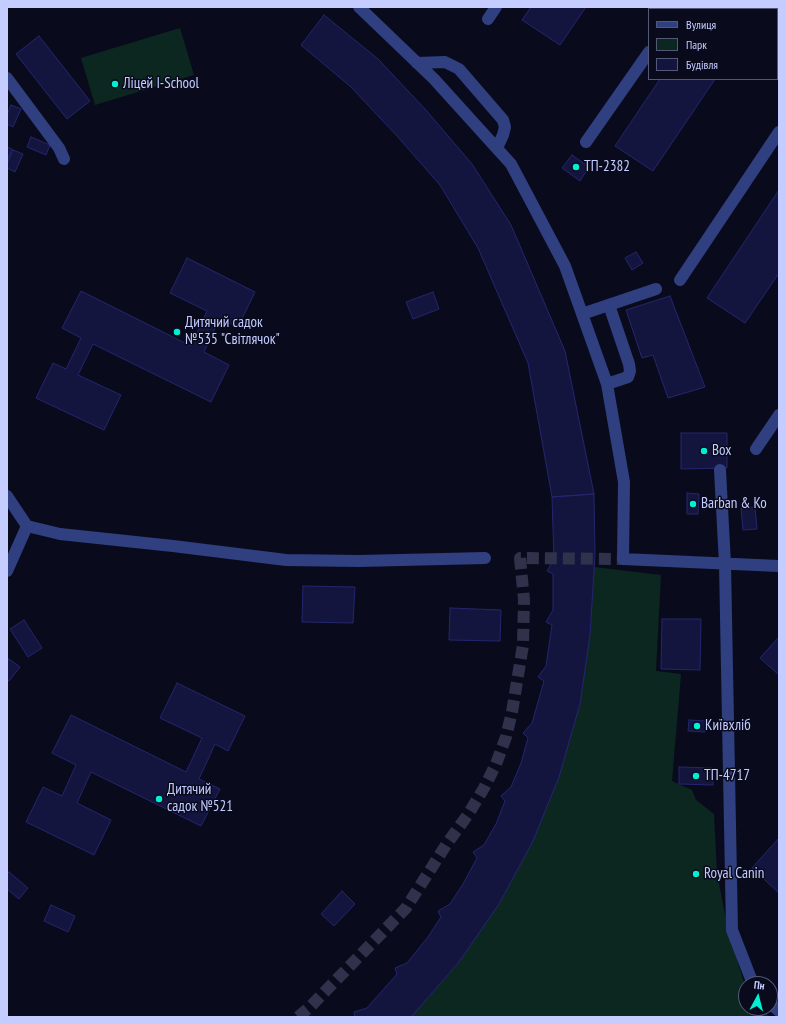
<!DOCTYPE html>
<meta charset="utf-8">
<style>
body{margin:0}
#map{position:relative;width:786px;height:1024px;overflow:hidden;background:#090b1d;font-family:"PT Sans Narrow",sans-serif}
canvas{display:block}
.frame{position:absolute;inset:0;border:8px solid #c5ccff;pointer-events:none}
.legend{position:absolute;left:648px;top:8px;width:130px;height:72px;box-sizing:border-box;background:#090b1d;border:1px solid #545877;margin:0;padding:5px 7px;list-style:none;font-size:12px;color:#c5ccff}
.legend li{display:flex;align-items:center;gap:8px;height:20px}
.legend b{width:20px;border:1px solid #545877}
.north{position:absolute;left:738px;top:976px;width:40px;height:40px;box-sizing:border-box;background:#090b1d;border:1px solid #545877;border-radius:50%;rotate:7deg;font-size:11px;font-weight:700;line-height:16px;text-align:center;color:#c5ccff}
.north::after{content:'';display:block;margin:auto;width:14px;height:18px;background:#00f0d3;clip-path:polygon(50% 0,100% 100%,50% 72%,0 100%)}
</style>
<div id="map">
<canvas width="786" height="1024"></canvas>
<div class="frame"></div>
<ul class="legend">
<li><b style="height:5px;background:#303f80"></b>Вулиця</li>
<li><b style="height:11px;background:#0c2720"></b>Парк</li>
<li><b style="height:11px;background:#14153f"></b>Будівля</li>
</ul>
<div class="north">Пн</div>
</div>
<script>
const context = document.querySelector('canvas').getContext('2d');
context.lineJoin = 'round';
function paint(path, color) { context.fillStyle = color; context.fill(path, 'evenodd'); }
const poly = rows => new Path2D(rows.map(r => 'M' + r).join(''));
function stroke(path, color, width, dash) { context.strokeStyle = color; context.lineWidth = width; context.lineCap = dash ? 'butt' : 'round'; context.setLineDash(dash || []); context.stroke(path); }
function drawText(font, color, halo, rows, align = 'center') {
  context.font = font + ' "PT Sans Narrow",sans-serif'; context.lineWidth = 3; context.setLineDash([]); context.textBaseline = 'middle'; context.strokeStyle = halo; context.fillStyle = color; for (const [text, x, y, turn = 0] of rows) {
    context.save(); context.translate(x, y); context.rotate((+turn || 0) * Math.PI / 180); context.textAlign = isNaN(turn) ? turn : align; if (halo) context.strokeText(text, 0, 0); context.fillText(text, 0, 0); context.restore();
  }
}
paint(poly([
 [180,28,194,75,95,105,81,58],
 [594,567,661,575,656,671,681,674,672,781,692,790,696,800,714,814,717,873,728,930,746,989,746,1008,761,1008,770,1017,411,1017,459,962]
]), '#0c2720');
const building = poly([
 [531,7,586,7,560,45,522,20,531,7],
 [708,7,763,7,761,9,707,9,708,7],
 [324,15,378,59,425,109,472,164,511,225,565,351,594,494,552,497,528,363,478,248,440,185,397,136,351,87,301,45,324,15],
 [39,36,90,101,67,119,16,54,39,36],
 [660,79,715,79,653,171,615,146,660,79],
 [11,105,21,109,13,127,7,124,7,115,11,105],
 [31,137,50,145,46,155,27,147,31,137],
 [7,147,12,149,7,161,7,147],
 [13,150,23,154,15,172,7,168,7,164,13,150],
 [572,155,589,167,580,181,562,168,572,155],
 [779,190,779,273,745,323,707,298,779,190],
 [636,252,643,263,632,270,625,258,636,252],
 [187,258,255,292,238,327,220,318,204,352,229,365,211,402,93,344,78,375,121,395,104,430,36,398,53,363,66,369,81,338,62,328,81,291,191,346,207,311,170,293,187,258],
 [433,292,439,309,413,319,406,302,433,292],
 [670,296,705,387,668,398,653,355,642,358,626,310,670,296],
 [681,433,727,433,727,468,681,469,681,433],
 [687,493,699,494,698,514,687,514,687,493],
 [594,494,595,555,590,635,580,704,559,777,533,841,499,904,459,962,411,1017,355,1017,354,1012,367,1008,397,974,395,968,407,963,428,937,441,917,438,911,450,904,463,884,477,858,473,852,484,845,496,824,505,801,501,796,511,787,521,763,528,738,523,733,532,723,544,681,538,677,546,666,552,625,546,622,553,610,553,574,547,571,554,559,552,497,594,494],
 [755,507,757,529,743,530,741,508,755,507],
 [303,586,355,587,353,623,302,622,303,586],
 [450,608,501,610,500,641,449,640,450,608],
 [662,619,701,619,700,670,661,669,662,619],
 [24,620,42,648,28,657,10,629,24,620],
 [779,637,779,675,760,658,779,637],
 [9,659,20,667,9,681,7,680,7,662,9,659],
 [177,683,245,716,228,751,215,744,199,779,220,789,201,826,91,772,77,803,111,820,94,855,26,822,43,787,62,796,76,765,52,753,71,715,186,772,202,738,160,718,177,683],
 [689,720,706,721,705,732,688,731,689,720],
 [679,767,713,768,713,785,679,784,679,767],
 [779,838,779,893,752,868,779,838],
 [9,872,28,888,19,899,7,889,7,874,9,872],
 [342,891,355,904,334,926,321,914,342,891],
 [51,905,75,916,68,932,44,921,51,905]
]);
paint(building, '#14153f');
stroke(building, '#24266e', 1);
stroke(poly([
 [298,1017,310,1007,406,908,446,845,469,813,484,788,496,764,506,737,512,712,523,645,524,600,520,558,623,559]
]), '#2f324a', 12, [12, 6]);
stroke(poly([
 [359,7,434,79,511,164,565,266,607,384,624,482,623,559,779,566],
 [678,9,680,7],
 [488,19,496,7],
 [417,63,445,62,459,69,503,120,505,127,503,135,497,148],
 [7,78,59,148,64,159],
 [586,142,649,52],
 [680,280,779,132],
 [582,314,656,289],
 [607,384,628,377,630,371,629,364,609,305],
 [756,449,779,415],
 [720,470,725,564,732,930,753,984],
 [7,496,27,526,60,534,173,546,286,560,359,561,485,558],
 [7,571,27,526],
 [770,1003,779,1011]
]), '#303f80', 12);
for (const [x, y, r, color] of [
 [115,84,4,"#00f0d3"],
 [576,167,4,"#00f0d3"],
 [177,332,4,"#00f0d3"],
 [704,451,4,"#00f0d3"],
 [693,504,4,"#00f0d3"],
 [697,726,4,"#00f0d3"],
 [696,776,4,"#00f0d3"],
 [159,799,4,"#00f0d3"],
 [696,874,4,"#00f0d3"]
]) { const dot = new Path2D(); dot.arc(x, y, r, 0, 2 * Math.PI); context.fillStyle = color; context.fill(dot); stroke(dot, '#090b1d', 1.5); }
drawText('15px', '#c5ccff', '#090b1d', [
 ["Ліцей I-School",123,84],
 ["ТП-2382",584,167],
 ["Дитячий садок",185,323],
 ["№535 \"Світлячок\"",185,340],
 ["Box",712,451],
 ["Barban & Ko",701,504],
 ["Київхліб",705,726],
 ["ТП-4717",704,776],
 ["Дитячий",167,790],
 ["садок №521",167,807],
 ["Royal Canin",704,874]
], 'left');
</script>
